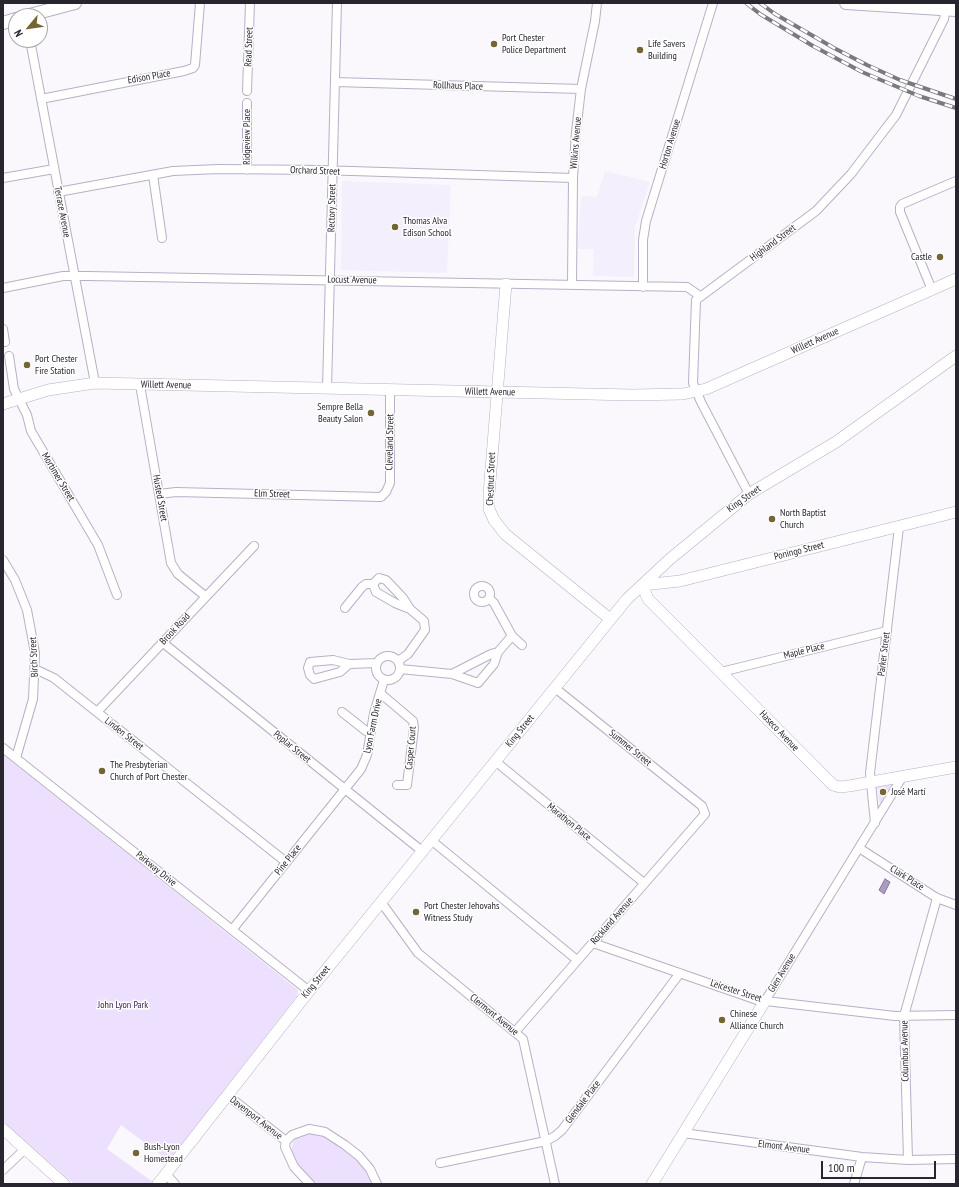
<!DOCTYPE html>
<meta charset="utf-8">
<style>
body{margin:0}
#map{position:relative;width:959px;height:1187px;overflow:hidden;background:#faf8fd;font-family:"PT Sans Narrow",sans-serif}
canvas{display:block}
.frame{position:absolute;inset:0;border:4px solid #29252e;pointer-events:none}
.north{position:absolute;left:8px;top:8px;width:40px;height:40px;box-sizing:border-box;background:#fff;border:1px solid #a9a8ab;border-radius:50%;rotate:241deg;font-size:11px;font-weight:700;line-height:16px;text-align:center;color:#29252e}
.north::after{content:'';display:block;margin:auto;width:14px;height:18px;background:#746634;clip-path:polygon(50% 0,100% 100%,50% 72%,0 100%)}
.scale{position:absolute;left:821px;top:1161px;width:115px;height:18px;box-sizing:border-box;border:2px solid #29252e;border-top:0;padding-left:5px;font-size:12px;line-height:14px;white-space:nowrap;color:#29252e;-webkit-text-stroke:3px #fff;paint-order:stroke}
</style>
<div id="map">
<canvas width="959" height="1187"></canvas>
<div class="frame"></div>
<div class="north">N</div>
<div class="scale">100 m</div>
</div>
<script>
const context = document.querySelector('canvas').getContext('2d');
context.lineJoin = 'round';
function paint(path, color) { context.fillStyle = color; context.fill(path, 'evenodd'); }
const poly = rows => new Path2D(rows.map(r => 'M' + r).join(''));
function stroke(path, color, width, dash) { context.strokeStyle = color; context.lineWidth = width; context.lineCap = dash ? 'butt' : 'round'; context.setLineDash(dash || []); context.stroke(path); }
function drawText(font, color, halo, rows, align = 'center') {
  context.font = font + ' "PT Sans Narrow",sans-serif'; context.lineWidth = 3; context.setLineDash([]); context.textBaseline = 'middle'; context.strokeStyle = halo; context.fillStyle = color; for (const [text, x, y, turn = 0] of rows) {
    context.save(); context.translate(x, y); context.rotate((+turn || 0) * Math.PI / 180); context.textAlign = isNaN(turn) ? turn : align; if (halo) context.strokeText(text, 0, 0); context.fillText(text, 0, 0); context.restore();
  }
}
paint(poly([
 [605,171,650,182,635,227,634,277,593,276,594,249,578,249,581,196,597,197],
 [342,181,451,185,447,273,341,270]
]), '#f4effc');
paint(poly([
 [3,754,298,990,297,996,169,1161,121,1125,107,1149,153,1182,152,1184,74,1184,3,1121],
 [891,784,891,789,880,805,877,787],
 [308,1133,324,1135,356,1157,367,1172,373,1184,316,1184,300,1169,290,1153,294,1140,300,1135]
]), '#ede0ff');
const water = poly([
 [885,879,890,882,884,894,879,890,885,879]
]);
paint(water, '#ab9bc1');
stroke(water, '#847895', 1);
const street = poly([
 [30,40,95,383],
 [335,82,581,89],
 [247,91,250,3],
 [41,99,184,71,193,68,195,65,200,3],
 [247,170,247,103],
 [153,175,162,238],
 [3,178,54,169],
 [58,192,173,171,218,169,320,170,573,178],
 [572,284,573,178,576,132,581,89,595,21,597,3],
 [643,287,643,240,646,221,713,3],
 [3,288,63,276,88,276,687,287,700,296],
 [932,290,900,212,900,207,902,204,956,181],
 [3,329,5,342],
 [9,356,14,389,27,415,31,431,98,545,117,595],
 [140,385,171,563,178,574,205,596],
 [327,388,337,3],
 [159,494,176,492,381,497,386,492,390,483,390,390],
 [749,494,701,402,693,383,696,300,816,211,851,174,896,115,944,19,947,3],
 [3,560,15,580,27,610,35,653,33,699,16,758],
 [379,578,386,580,403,598,410,609,395,603,376,592,373,584,379,578],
 '474 594a8 8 0 1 1 16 0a8 8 0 1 1-16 0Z',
 [489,598,494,603,512,636,522,645],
 [345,608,362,587,366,584,373,584],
 [162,642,422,851],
 '376 668a12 12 0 1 1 24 0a12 12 0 1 1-24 0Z',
 [333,660,349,664,340,672,314,679,310,675,308,668,310,662,333,660],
 [398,661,408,654,425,630,424,621,410,609],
 [349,664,377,663],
 [35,669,54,678,286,862],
 [400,669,452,674,478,683,494,664,498,652,512,636],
 [721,672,887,631],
 [452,674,491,654,498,652],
 [380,693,413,721,414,728,407,785,397,785],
 [97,712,254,546],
 [342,712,366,731,370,731],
 [3,748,309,991],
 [495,761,644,883],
 [875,823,870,773,899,527],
 [431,840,577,960],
 [859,848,937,898,956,905],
 [381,902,418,953,523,1039,555,1184],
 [232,930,361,769,367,755,374,713,384,680],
 [593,943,757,1000,895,1016,956,1015],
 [765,1001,903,776],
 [515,1032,705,814,702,806,555,688],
 [227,1095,286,1141],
 [683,1133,862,1157,908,1160,956,1159],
 [908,1160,904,1016,937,898],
 [440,1163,546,1141,555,1136,562,1130,680,973],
 [3,1170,25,1149],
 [166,1174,175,1184],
 [310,1184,294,1167,285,1147,286,1141,292,1135,309,1129,325,1132,345,1145,359,1156,370,1169,377,1184],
 [854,1184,862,1157]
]);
const secondary = poly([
 [506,284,489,494,489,509,494,520,505,534,610,619],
 [3,404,48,390,95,383,633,395,683,394,706,389,956,279],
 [956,512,680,581,642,585,648,599,833,785,840,787,849,786,956,767],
 [3,1129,64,1184],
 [158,1184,309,991,627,599,670,559,749,494,836,442,956,356],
 [652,1184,765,1001]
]);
const primary = poly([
 [846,3,956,10],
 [26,16,75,3],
 [3,23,16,19]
]);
stroke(street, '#b9afc7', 10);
stroke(secondary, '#b9afc7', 12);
stroke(primary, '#b9afc7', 14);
stroke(street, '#fff', 8);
stroke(secondary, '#fff', 11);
stroke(primary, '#fff', 12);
const rail = poly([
 [746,3,760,14,813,46,862,72,919,96,956,108],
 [760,3,775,14,834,48,867,65,900,80,956,99]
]);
stroke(rail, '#7b787f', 4);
stroke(rail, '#fff', 2.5, [8]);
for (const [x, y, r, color] of [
 [494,44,4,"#746634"],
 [640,50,4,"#746634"],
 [395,227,4,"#746634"],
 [940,257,4,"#746634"],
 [27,365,4,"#746634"],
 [371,413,4,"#746634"],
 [772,519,4,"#746634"],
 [102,771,4,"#746634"],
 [883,792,4,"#746634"],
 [416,912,4,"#746634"],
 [722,1020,4,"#746634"],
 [136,1153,4,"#746634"]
]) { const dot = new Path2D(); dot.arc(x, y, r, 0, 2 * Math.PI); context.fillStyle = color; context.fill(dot); stroke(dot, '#fff', 1.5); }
drawText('10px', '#29252e', '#fff', [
 ["Port Chester",502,38],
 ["Police Department",502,50],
 ["Life Savers",648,44],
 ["Building",648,56],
 ["Thomas Alva",403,221],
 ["Edison School",403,233],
 ["Castle",932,257,"right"],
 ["Port Chester",35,359],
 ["Fire Station",35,371],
 ["Sempre Bella",363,407,"right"],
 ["Beauty Salon",363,419,"right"],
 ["North Baptist",780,513],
 ["Church",780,525],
 ["The Presbyterian",110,765],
 ["Church of Port Chester",110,777],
 ["José Martí",891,792],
 ["Port Chester Jehovahs",424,906],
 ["Witness Study",424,918],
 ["Chinese",730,1014],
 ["Alliance Church",730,1026],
 ["Bush-Lyon",144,1147],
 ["Homestead",144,1159]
], 'left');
drawText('10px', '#29252e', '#fff', [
 ["Read Street",249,47,-88],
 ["Edison Place",149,77,-10],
 ["Rollhaus Place",458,86,2],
 ["Ridgeview Place",247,137,-90],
 ["Wilkins Avenue",576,143,-85],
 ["Horton Avenue",670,144,-73],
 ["Orchard Street",315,171,2],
 ["Rectory Street",332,208,-89],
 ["Terrace Avenue",62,212,79],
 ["Highland Street",773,243,-37],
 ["Locust Avenue",352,280,1],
 ["Willett Avenue",815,341,-24],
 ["Willett Avenue",166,385,1],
 ["Willett Avenue",490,392,1],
 ["Cleveland Street",390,442,-89],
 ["Mortimer Street",58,477,59],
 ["Chestnut Street",491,479,-88],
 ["Elm Street",272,494,2],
 ["Husted Street",160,498,80],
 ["King Street",744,499,-35],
 ["Poningo Street",799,551,-14],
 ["Brook Road",175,629,-47],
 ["Maple Place",804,651,-14],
 ["Parker Street",884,654,-83],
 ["Birch Street",34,657,-93],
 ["Lyon Farm Drive",373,726,-78],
 ["King Street",520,731,-51],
 ["Haseco Avenue",779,731,46],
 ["Linden Street",124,734,38],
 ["Poplar Street",292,747,39],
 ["Casper Court",411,748,-85],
 ["Summer Street",630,748,39],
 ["Marathon Place",569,822,39],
 ["Pine Place",288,860,-52],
 ["Parkway Drive",156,869,39],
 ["Clark Place",907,878,32],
 ["Rockland Avenue",612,921,-49],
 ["Glen Avenue",782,973,-59],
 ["King Street",316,982,-51],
 ["Leicester Street",736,991,18],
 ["Clermont Avenue",494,1015,39],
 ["Columbus Avenue",905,1051,-91],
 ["Glendale Place",583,1102,-53],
 ["Davenport Avenue",256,1118,38],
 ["Elmont Avenue",784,1147,7]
]);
drawText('10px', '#331b4b', '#fff', [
 ["John Lyon Park",123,1005]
]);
</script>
